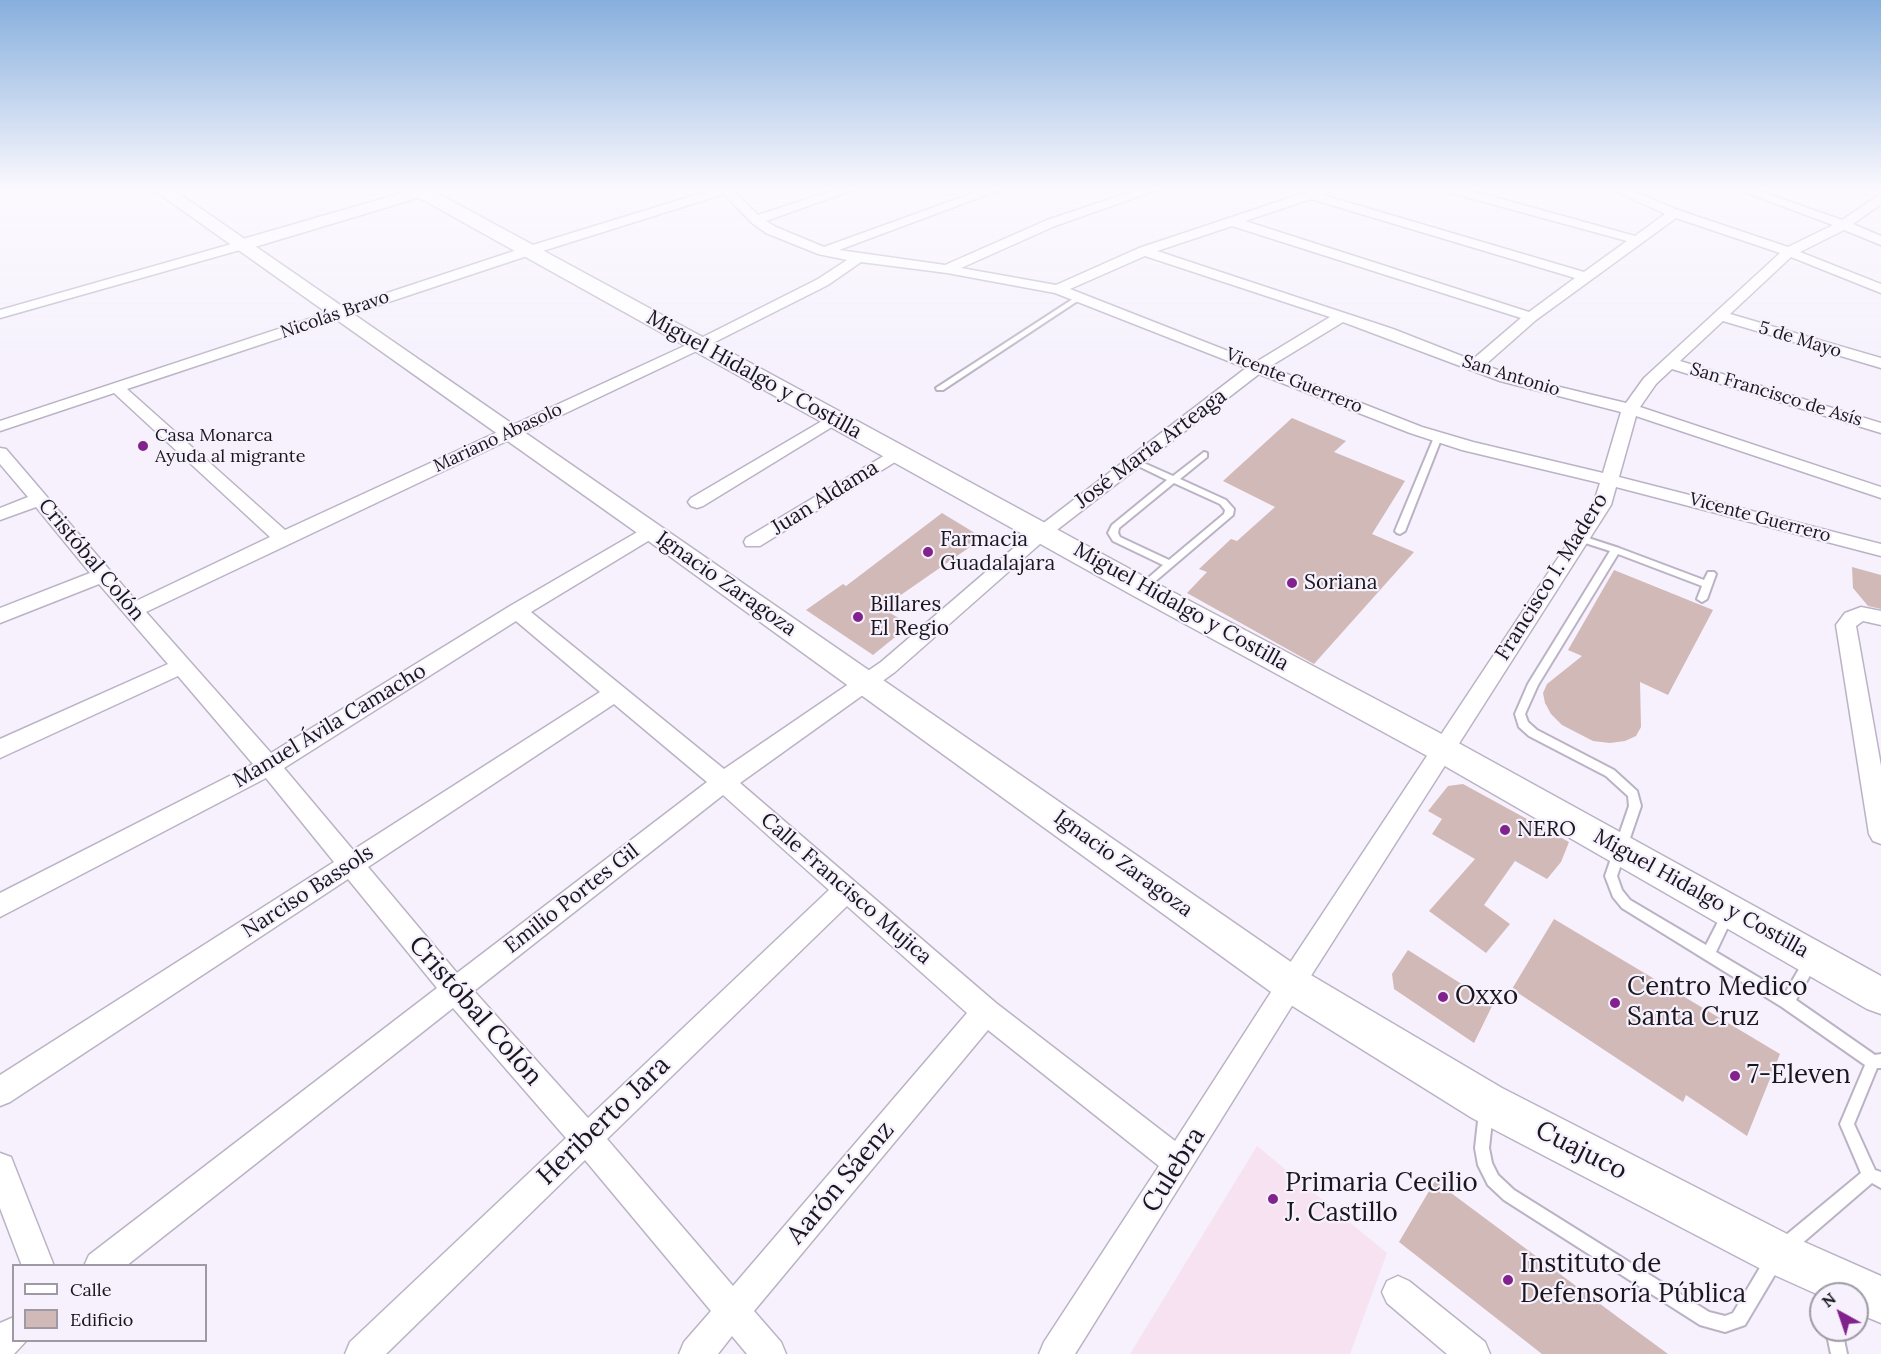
<!DOCTYPE html>
<meta charset="utf-8">
<style>
body{margin:0}
#map{position:relative;width:1881px;height:1354px;overflow:hidden;background:#f6f1fd;font-family:Lora,serif}
canvas{display:block}
.legend{position:absolute;left:12px;top:1264px;width:195px;height:78px;box-sizing:border-box;background:#f6f1fd;border:2px solid #9e99a3;margin:0;padding:8px 10px;list-style:none;font-size:18px;color:#19161d}
.legend li{display:flex;align-items:center;gap:12px;height:30px}
.legend b{width:30px;border:2px solid #9e99a3}
.north{position:absolute;left:1809px;top:1282px;width:60px;height:60px;box-sizing:border-box;background:#f6f1fd;border:2px solid #9e99a3;border-radius:50%;rotate:320deg;font-size:16px;font-weight:700;line-height:24px;text-align:center;color:#19161d}
.north::after{content:'';display:block;margin:auto;width:21px;height:27px;background:#82228d;clip-path:polygon(50% 0,100% 100%,50% 72%,0 100%)}
</style>
<div id="map">
<canvas width="1881" height="1354"></canvas>
<ul class="legend">
<li><b style="height:8px;background:#fff"></b>Calle</li>
<li><b style="height:16px;background:#d1b9b7"></b>Edificio</li>
</ul>
<div class="north">N</div>
</div>
<script>
const context = document.querySelector('canvas').getContext('2d');
context.lineJoin = 'round';
function paint(path, color) { context.fillStyle = color; context.fill(path, 'evenodd'); }
const poly = rows => new Path2D(rows.map(r => 'M' + r).join(''));
function stroke(path, color, width, dash) { context.strokeStyle = color; context.lineWidth = width; context.lineCap = dash ? 'butt' : 'round'; context.setLineDash(dash || []); context.stroke(path); }
function drawText(font, color, halo, rows, align = 'center') {
  context.font = font + ' Lora,serif'; context.lineWidth = 4.5; context.setLineDash([]); context.textBaseline = 'middle'; context.strokeStyle = halo; context.fillStyle = color; for (const [text, x, y, turn = 0] of rows) {
    context.save(); context.translate(x, y); context.rotate((+turn || 0) * Math.PI / 180); context.textAlign = isNaN(turn) ? turn : align; if (halo) context.strokeText(text, 0, 0); context.fillText(text, 0, 0); context.restore();
  }
}
paint(poly([
 [1257,1146,1387,1253,1350,1354,1130,1354]
]), '#f7e2f2');
paint(poly([
 [1292,418,1346,441,1334,452,1405,481,1372,534,1414,552,1314,664,1187,593,1207,572,1199,569,1231,539,1237,541,1275,507,1223,481],
 [942,513,983,538,882,608,910,625,873,655,806,610,843,584,846,586],
 [1852,567,1881,575,1881,609,1868,606,1853,588],
 [1614,570,1713,610,1668,695,1640,682,1641,727,1636,736,1625,741,1610,743,1593,741,1562,725,1551,714,1545,703,1543,693,1547,684,1582,656,1568,650],
 [1463,784,1569,842,1561,862,1547,879,1515,861,1484,905,1510,924,1486,953,1429,911,1475,859,1432,834,1442,819,1428,811,1448,786],
 [1554,919,1780,1054,1747,1136,1686,1095,1683,1102,1512,989],
 [1408,950,1493,1004,1474,1043,1394,989,1392,974],
 [1435,1181,1619,1318,1668,1354,1542,1354,1399,1242]
]), '#d1b9b7');
const service = poly([
 [1079,295,1085,296,943,390,937,390,936,388,1079,295],
 [1435,435,1441,435,1442,437,1405,531,1400,534,1397,533,1395,531,1435,435],
 [1204,452,1207,453,1207,457,1180,479,1226,500,1234,509,1233,515,1145,590,1139,590,1137,588,1139,586,1163,565,1113,541,1108,533,1112,525,1167,480,1130,462,1134,459,1137,460,1173,476,1204,452],
 [1174,483,1220,504,1225,510,1224,514,1169,560,1120,537,1118,533,1119,528,1174,483],
 [1579,535,1619,548,1704,580,1708,572,1714,572,1716,574,1707,599,1702,602,1697,599,1702,586,1618,554,1538,685,1525,714,1528,722,1537,730,1614,770,1637,791,1641,806,1617,876,1622,890,1630,900,1706,945,1724,910,1728,908,1732,910,1734,914,1716,952,1785,993,1806,957,1811,955,1816,957,1818,961,1816,965,1796,1000,1875,1055,1881,1054,1881,1068,1877,1068,1854,1124,1875,1170,1881,1172,1881,1188,1872,1183,1792,1252,1786,1254,1780,1252,1778,1246,1780,1240,1861,1173,1840,1124,1865,1065,1782,1007,1622,908,1613,897,1605,876,1629,806,1628,796,1606,776,1529,736,1519,727,1515,714,1528,684,1610,551,1576,540,1574,538,1576,536,1579,535],
 [1486,1105,1491,1107,1493,1112,1489,1148,1492,1163,1498,1175,1514,1190,1709,1312,1725,1316,1733,1313,1768,1254,1774,1252,1780,1254,1782,1260,1780,1266,1745,1325,1725,1332,1700,1325,1504,1200,1488,1185,1478,1165,1475,1148,1479,1112,1481,1107,1486,1105],
 [1826,1330,1842,1330,1847,1354,1831,1354,1826,1330]
]);
const minor = poly([
 [718,188,731,188,758,215,840,188,859,188,766,221,776,227,824,247,987,188,1005,188,839,250,945,265,1047,220,1143,188,1162,188,1055,226,961,268,1056,285,1139,248,1319,188,1338,188,1323,195,1584,272,1627,241,1444,191,1442,188,1462,188,1635,236,1665,214,1609,188,1626,188,1678,210,1788,247,1833,225,1733,188,1751,188,1842,220,1881,194,1881,204,1853,224,1881,236,1881,245,1844,230,1800,252,1881,284,1881,293,1791,257,1730,314,1881,358,1881,368,1723,321,1680,361,1881,423,1881,433,1672,369,1656,384,1640,407,1881,487,1881,498,1636,416,1619,477,1881,544,1881,556,1616,487,1611,505,1300,993,1075,1354,1039,1354,1044,1342,1159,1166,988,1030,754,1311,781,1342,786,1354,747,1354,732,1336,718,1354,679,1354,684,1342,711,1311,585,1160,386,1354,345,1354,350,1342,566,1138,453,1008,126,1266,84,1266,89,1255,437,988,348,879,10,1102,0,1106,0,1075,334,862,266,778,0,917,0,893,253,764,178,676,0,758,0,739,168,664,99,584,0,623,0,608,90,573,36,507,0,520,0,508,28,497,0,464,0,448,6,449,136,601,270,537,114,393,0,431,0,421,523,248,718,188],
 [724,194,752,223,766,233,818,254,847,260,818,279,693,342,285,530,127,389,533,254,724,194],
 [1311,199,1575,278,1529,312,1245,221,1311,199],
 [1676,218,1780,253,1644,378,1626,403,1510,375,1485,365,1536,320,1676,218],
 [1232,226,1521,318,1472,360,1393,329,1157,251,1232,226],
 [1145,256,1330,317,1256,362,1070,289,1145,256],
 [861,262,947,273,1055,293,1246,368,1037,528,881,662,724,769,531,612,658,535,661,531,658,527,646,527,510,606,271,753,146,612,703,348,828,285,861,262],
 [1343,322,1500,381,1621,412,1603,473,1473,442,1422,427,1269,367,1343,322],
 [1259,374,1410,433,1462,450,1600,483,1593,505,1282,975,1175,1141,996,1003,740,783,895,672,1049,536,1259,374],
 [516,621,600,692,353,850,284,768,516,621],
 [614,704,707,782,457,973,368,867,614,704],
 [723,795,829,890,588,1118,474,991,723,795],
 [847,906,967,1013,733,1286,607,1139,847,906],
 [242,241,249,245,247,248,0,318,0,310,242,241],
 [834,414,840,416,842,419,840,422,703,506,697,508,691,506,688,502,691,498,834,414],
 [897,448,905,453,903,457,760,546,746,546,744,542,746,538,897,448],
 [1861,607,1881,611,1881,625,1863,621,1856,626,1881,766,1881,844,1873,841,1869,834,1836,625,1845,613,1861,607],
 [0,1153,11,1157,54,1266,22,1266,0,1208,0,1153],
 [1398,1276,1409,1281,1485,1342,1490,1354,1447,1354,1387,1303,1382,1292,1387,1281,1398,1276],
 [14,1317,14,1340,27,1340,14,1354,0,1354,0,1323,14,1317]
]);
const tertiary = poly([
 [419,188,444,188,441,191,248,249,236,249,234,245,236,241,419,188]
]);
const secondary = poly([
 [151,188,171,188,1304,971,1502,1088,1793,1237,1881,1276,1881,1323,1857,1313,1857,1294,1821,1294,1821,1296,1761,1269,1472,1118,1278,997,643,537,151,188],
 [407,188,428,188,1152,581,1453,740,1881,976,1881,1014,1867,1009,1431,758,1132,595,409,192,407,188]
]);
stroke(service, '#bbb3c5', 4);
stroke(minor, '#bbb3c5', 3);
stroke(tertiary, '#bbb3c5', 3);
stroke(secondary, '#bbb3c5', 3);
paint(service, '#fff');
paint(minor, '#fff');
paint(tertiary, '#fff');
paint(secondary, '#fff');
const sky = context.createLinearGradient(0, 0, 0, 378);
sky.addColorStop(0, '#87afdd');
sky.addColorStop(0.5, '#fbf9fe');
sky.addColorStop(1, '#fbf9fe00');
context.fillStyle = sky;
context.fillRect(0, 0, 1881, 378);
for (const [x, y, r, color] of [
 [143,446,6,"#82228d"],
 [928,552,6,"#82228d"],
 [1292,583,6,"#82228d"],
 [858,617,6,"#82228d"],
 [1505,830,6,"#82228d"],
 [1443,997,6,"#82228d"],
 [1615,1003,6,"#82228d"],
 [1735,1076,6,"#82228d"],
 [1273,1199,6,"#82228d"],
 [1508,1280,6,"#82228d"]
]) { const dot = new Path2D(); dot.arc(x, y, r, 0, 2 * Math.PI); context.fillStyle = color; context.fill(dot); stroke(dot, '#f6f1fd', 2); }
drawText('18px', '#19161d', '#f6f1fd', [
 ["Nicolás Bravo",335,315,-19],
 ["5 de Mayo",1800,340,17],
 ["San Antonio",1511,376,17],
 ["Vicente Guerrero",1294,381,22],
 ["San Francisco de Asís",1776,395,17],
 ["Mariano Abasolo",498,438,-25],
 ["Vicente Guerrero",1760,518,15]
]);
drawText('18px', '#19161d', '#f6f1fd', [
 ["Casa Monarca",155,436],
 ["Ayuda al migrante",155,457]
], 'left');
drawText('21px', '#19161d', '#f6f1fd', [
 ["Miguel Hidalgo y Costilla",754,375,29],
 ["José María Arteaga",1151,449,-37],
 ["Juan Aldama",825,498,-32],
 ["Cristóbal Colón",91,560,50],
 ["Francisco I. Madero",1552,577,-58],
 ["Ignacio Zaragoza",726,584,35],
 ["Miguel Hidalgo y Costilla",1181,607,29],
 ["Manuel Ávila Camacho",330,726,-31],
 ["Ignacio Zaragoza",1123,864,36],
 ["Calle Francisco Mujica",846,889,41],
 ["Narciso Bassols",308,892,-33],
 ["Miguel Hidalgo y Costilla",1701,894,29],
 ["Emilio Portes Gil",572,899,-38]
]);
drawText('21px', '#19161d', '#f6f1fd', [
 ["Farmacia",940,540],
 ["Guadalajara",940,564],
 ["Soriana",1304,583],
 ["Billares",870,605],
 ["El Regio",870,629],
 ["NERO",1517,830]
], 'left');
drawText('26px', '#19161d', '#f6f1fd', [
 ["Centro Medico",1627,988],
 ["Santa Cruz",1627,1018],
 ["Oxxo",1455,997],
 ["7-Eleven",1747,1076],
 ["Primaria Cecilio",1285,1184],
 ["J. Castillo",1285,1214],
 ["Instituto de",1520,1265],
 ["Defensoría Pública",1520,1295]
], 'left');
drawText('26px', '#19161d', '#f6f1fd', [
 ["Cristóbal Colón",475,1011,49],
 ["Heriberto Jara",604,1121,-44],
 ["Cuajuco",1581,1151,27],
 ["Culebra",1174,1170,-58],
 ["Aarón Sáenz",841,1183,-50]
]);
</script>
